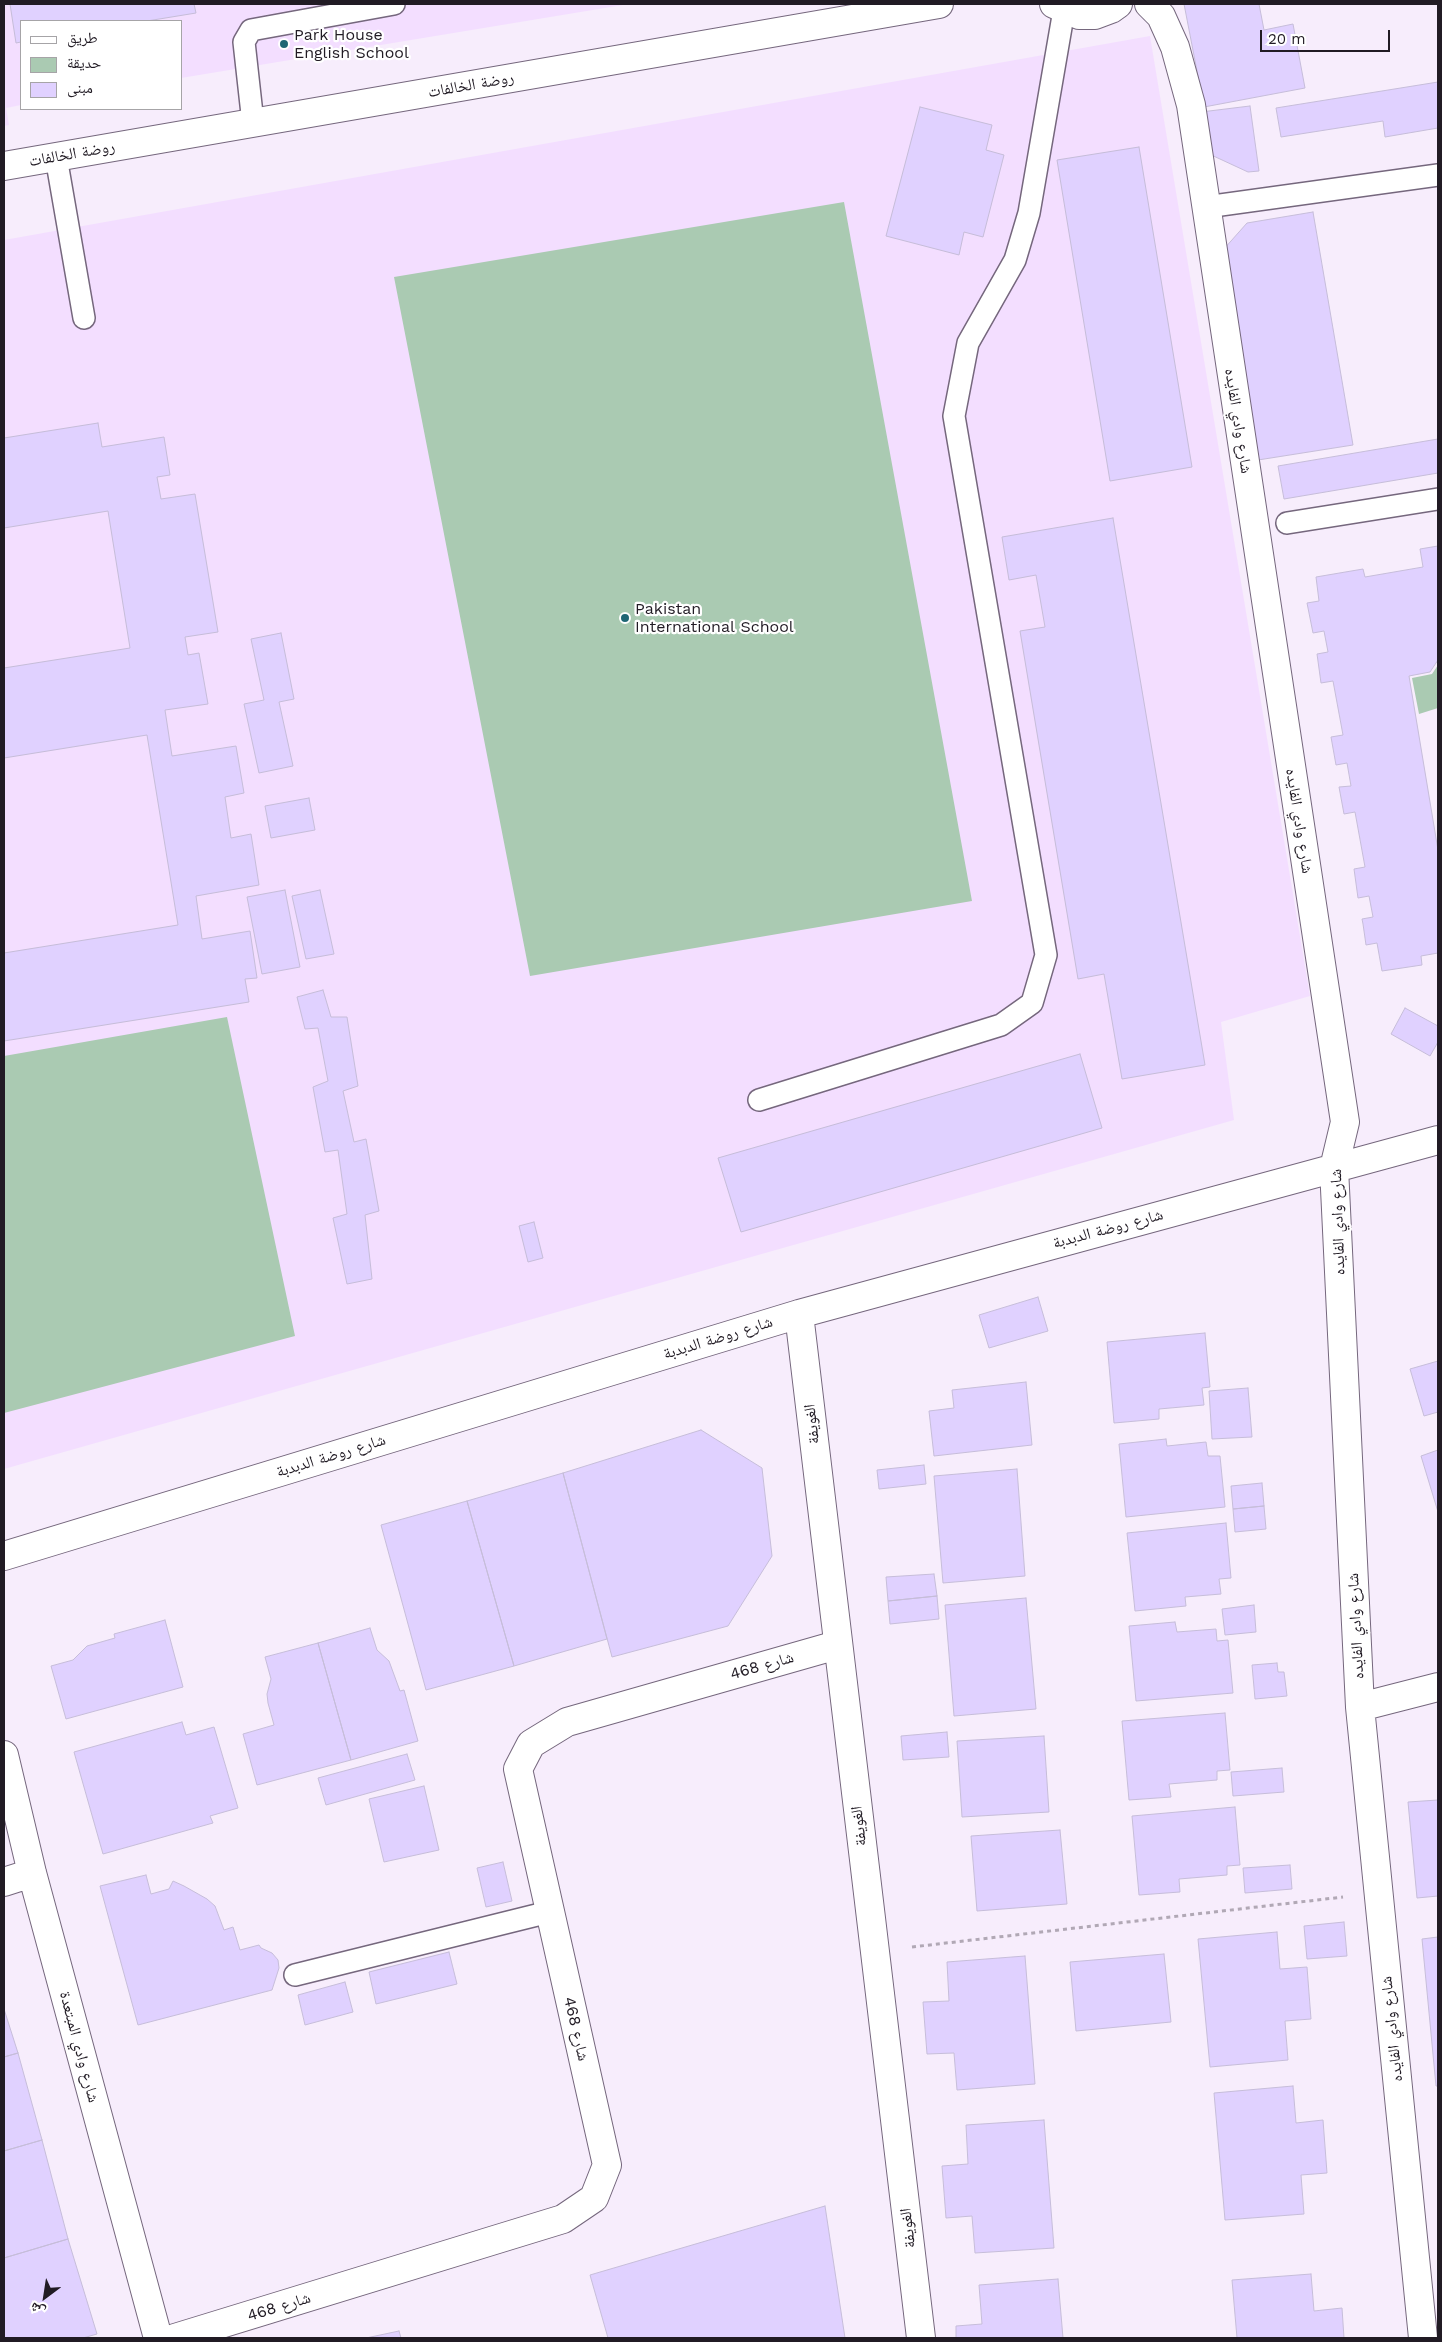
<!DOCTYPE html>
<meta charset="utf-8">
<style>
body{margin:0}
#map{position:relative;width:1442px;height:2342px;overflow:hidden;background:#f7edfc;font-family:"Work Sans","Noto Naskh Arabic",sans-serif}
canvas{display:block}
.frame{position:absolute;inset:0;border:5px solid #211b24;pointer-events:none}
.legend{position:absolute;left:20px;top:20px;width:162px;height:90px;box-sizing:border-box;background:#fff;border:1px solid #a6a4a7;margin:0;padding:6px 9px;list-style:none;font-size:15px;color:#211b24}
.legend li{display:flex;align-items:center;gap:10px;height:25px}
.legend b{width:25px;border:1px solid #a6a4a7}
.north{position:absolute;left:20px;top:2272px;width:50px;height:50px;-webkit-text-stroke:4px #fff;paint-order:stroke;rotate:211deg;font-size:14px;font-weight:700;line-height:20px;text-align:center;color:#211b24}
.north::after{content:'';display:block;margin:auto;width:18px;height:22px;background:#211b24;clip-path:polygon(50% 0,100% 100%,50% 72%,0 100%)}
.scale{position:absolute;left:1260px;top:30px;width:130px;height:22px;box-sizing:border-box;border:2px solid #211b24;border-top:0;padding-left:6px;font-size:15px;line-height:18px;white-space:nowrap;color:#211b24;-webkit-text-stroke:4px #fff;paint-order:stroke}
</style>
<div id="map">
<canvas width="1442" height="2342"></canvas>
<div class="frame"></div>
<ul class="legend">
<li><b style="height:6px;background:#fff"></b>طريق</li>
<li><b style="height:14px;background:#aacab2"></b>حديقة</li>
<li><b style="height:14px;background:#e0d1ff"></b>مبنى</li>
</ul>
<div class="north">ش</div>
<div class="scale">20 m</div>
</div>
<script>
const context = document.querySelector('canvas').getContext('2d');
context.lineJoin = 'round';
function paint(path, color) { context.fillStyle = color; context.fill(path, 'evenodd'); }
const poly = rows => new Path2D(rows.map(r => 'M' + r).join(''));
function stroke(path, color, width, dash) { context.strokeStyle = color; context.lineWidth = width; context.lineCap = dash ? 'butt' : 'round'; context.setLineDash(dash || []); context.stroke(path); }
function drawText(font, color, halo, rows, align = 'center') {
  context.font = font + ' "Work Sans","Noto Naskh Arabic",sans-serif'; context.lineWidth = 4.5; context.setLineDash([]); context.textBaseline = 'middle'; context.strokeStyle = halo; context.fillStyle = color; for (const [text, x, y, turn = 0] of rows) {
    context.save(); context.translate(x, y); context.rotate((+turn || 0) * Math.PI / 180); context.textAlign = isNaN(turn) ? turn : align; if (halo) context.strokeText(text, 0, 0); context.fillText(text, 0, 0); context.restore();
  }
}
paint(poly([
 [4,4,629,4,181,78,181,21,21,21,21,105,6,108,9,125,4,126],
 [1150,36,1310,996,1221,1022,1234,1120,4,1469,4,240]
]), '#f3deff');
paint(poly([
 [844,202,972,901,530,976,394,277],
 [1438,665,1438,708,1419,714,1412,678,1432,674],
 [227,1017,295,1336,4,1413,4,1056]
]), '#aacab2');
const building = poly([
 [10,4,194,4,196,13,147,21,21,21,21,42,16,43,10,4],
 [1184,4,1259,4,1264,30,1293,24,1305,88,1204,107,1184,4],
 [1438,82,1438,128,1385,137,1383,121,1281,137,1276,108,1438,82],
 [1250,106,1259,171,1248,172,1207,153,1201,112,1250,106],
 [920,107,992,125,986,150,1004,155,983,237,964,232,959,255,886,236,920,107],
 [1139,147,1192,467,1110,481,1057,160,1139,147],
 [1313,212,1353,445,1258,460,1223,250,1247,223,1313,212],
 [98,423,102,447,164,437,170,475,157,477,161,499,195,494,218,632,185,637,188,655,199,653,208,704,165,710,172,756,236,746,244,793,225,797,231,838,251,834,259,885,196,896,202,939,250,931,257,978,245,979,249,1002,4,1041,4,953,178,925,147,735,4,758,4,668,130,648,108,511,4,528,4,438,98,423],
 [1438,439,1438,473,1284,499,1278,466,1438,439],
 [1113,518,1205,1065,1122,1079,1104,974,1078,979,1020,631,1045,627,1036,575,1009,580,1002,537,1113,518],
 [1438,546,1438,660,1430,672,1409,676,1438,850,1438,953,1421,956,1422,965,1382,971,1377,943,1366,945,1363,924,1362,919,1373,917,1369,896,1358,898,1354,869,1365,867,1355,812,1344,814,1339,787,1351,786,1347,763,1336,765,1331,737,1343,735,1333,681,1321,683,1317,654,1328,652,1324,631,1313,633,1307,603,1319,601,1316,577,1363,569,1365,577,1423,567,1420,549,1438,546],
 [281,633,294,699,279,702,293,766,259,773,244,704,264,700,251,639,281,633],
 [309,798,315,830,271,838,265,806,309,798],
 [285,890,300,967,262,974,247,897,285,890],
 [320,890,334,954,306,959,292,896,320,890],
 [323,990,331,1017,347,1017,358,1086,343,1091,354,1142,366,1139,379,1211,365,1215,372,1279,347,1284,333,1218,347,1214,338,1150,325,1152,313,1087,328,1081,318,1028,305,1029,297,997,323,990],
 [1405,1008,1438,1026,1438,1042,1430,1056,1391,1034,1405,1008],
 [1080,1054,1102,1128,741,1232,718,1158,1080,1054],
 [534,1222,543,1258,528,1262,519,1226,534,1222],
 [1038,1297,1048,1331,989,1348,979,1315,1038,1297],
 [1205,1333,1210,1387,1202,1388,1204,1405,1159,1409,1159,1419,1114,1423,1107,1342,1205,1333],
 [1438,1361,1438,1412,1424,1416,1410,1369,1438,1361],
 [1026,1382,1032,1445,934,1456,929,1411,954,1408,952,1390,1026,1382],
 [1248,1388,1252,1437,1212,1439,1209,1391,1248,1388],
 [701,1430,762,1468,772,1556,728,1626,612,1657,563,1473,701,1430],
 [1166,1439,1167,1446,1206,1442,1208,1456,1220,1456,1225,1507,1126,1517,1119,1444,1166,1439],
 [1438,1450,1438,1512,1421,1456,1438,1450],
 [924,1465,926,1484,879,1489,877,1470,924,1465],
 [1017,1469,1025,1576,943,1583,934,1476,1017,1469],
 [563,1473,607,1639,514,1666,467,1501,563,1473],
 [1262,1483,1264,1506,1233,1509,1231,1486,1262,1483],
 [467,1501,514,1666,426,1690,381,1525,467,1501],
 [1264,1506,1266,1529,1235,1532,1233,1509,1264,1506],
 [1226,1523,1231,1578,1219,1579,1221,1594,1185,1597,1186,1606,1135,1611,1127,1533,1226,1523],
 [934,1574,937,1596,888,1601,886,1577,934,1574],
 [937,1596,939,1619,890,1624,888,1601,937,1596],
 [1026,1598,1036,1709,954,1716,945,1605,1026,1598],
 [1254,1605,1256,1632,1225,1635,1222,1609,1254,1605],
 [165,1620,183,1687,66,1719,51,1666,73,1660,87,1646,115,1638,114,1634,165,1620],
 [1175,1622,1177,1632,1216,1629,1217,1641,1228,1640,1233,1693,1136,1701,1129,1626,1175,1622],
 [370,1628,377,1650,389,1661,400,1691,404,1690,418,1741,351,1760,318,1643,370,1628],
 [318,1643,351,1760,257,1785,243,1734,274,1725,268,1703,267,1694,271,1679,265,1657,318,1643],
 [1277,1663,1278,1672,1284,1672,1287,1696,1255,1699,1252,1665,1277,1663],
 [1225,1713,1230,1770,1217,1771,1217,1780,1169,1784,1171,1797,1129,1800,1122,1721,1225,1713],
 [182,1722,186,1735,214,1727,238,1808,210,1816,213,1823,103,1854,74,1752,182,1722],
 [947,1732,949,1757,903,1760,901,1736,947,1732],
 [1044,1736,1049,1812,962,1817,957,1741,1044,1736],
 [407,1754,415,1780,326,1805,318,1778,407,1754],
 [1282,1768,1284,1792,1233,1796,1231,1772,1282,1768],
 [424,1786,439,1850,384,1862,369,1799,424,1786],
 [1438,1800,1438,1896,1417,1898,1408,1802,1438,1800],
 [1235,1807,1240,1865,1227,1866,1227,1875,1179,1879,1180,1892,1139,1895,1132,1816,1235,1807],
 [1060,1830,1067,1904,977,1911,971,1836,1060,1830],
 [503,1862,512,1901,486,1907,477,1868,503,1862],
 [1290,1865,1292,1889,1245,1893,1243,1868,1290,1865],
 [146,1875,151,1894,169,1889,173,1881,184,1886,207,1899,215,1906,224,1930,233,1927,240,1950,259,1945,261,1948,272,1953,278,1960,279,1968,272,1990,138,2025,100,1886,146,1875],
 [1344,1922,1347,1956,1307,1959,1304,1926,1344,1922],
 [1277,1932,1280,1969,1307,1967,1311,2019,1285,2021,1288,2060,1210,2067,1198,1939,1277,1932],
 [1438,1937,1438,2086,1436,2086,1422,1939,1438,1937],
 [449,1952,457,1984,376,2004,369,1972,449,1952],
 [1164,1954,1171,2022,1076,2031,1070,1962,1164,1954],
 [1025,1956,1035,2084,957,2090,954,2053,927,2054,923,2002,949,2001,947,1962,1025,1956],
 [345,1982,353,2012,305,2025,298,1995,345,1982],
 [4,2009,18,2053,4,2057,4,2009],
 [18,2053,42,2140,4,2151,4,2057,18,2053],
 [1293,2086,1296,2123,1323,2120,1327,2173,1301,2175,1304,2214,1225,2220,1214,2093,1293,2086],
 [1044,2120,1054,2248,975,2253,972,2216,946,2218,942,2166,968,2164,966,2125,1044,2120],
 [42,2140,68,2239,4,2258,4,2151,42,2140],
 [825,2206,845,2338,608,2338,590,2275,825,2206],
 [68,2239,97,2334,83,2338,4,2338,4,2258,68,2239],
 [1311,2274,1314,2311,1342,2308,1344,2338,1237,2338,1232,2280,1311,2274],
 [1058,2279,1063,2338,956,2338,956,2326,982,2324,979,2285,1058,2279],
 [399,2331,401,2338,366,2338,399,2331]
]);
paint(building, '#e0d1ff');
stroke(building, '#c6bdd9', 1);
const lane = poly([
 [253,123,244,42,251,30,394,4],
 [56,157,84,318],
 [1206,207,1438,175],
 [1287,523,1438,499],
 [759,1100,1001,1025,1032,1003,1046,955,954,416,968,343,1015,260,1029,213,1064,10],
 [295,1975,549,1912]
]);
const street = poly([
 [1054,4,1079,15,1095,15,1111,9,1118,4],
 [1149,4,1161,16,1175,47,1191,105,1345,1122,1334,1168,1360,1707,1423,2338],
 [4,166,939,4],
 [799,1314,921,2338],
 [4,1556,799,1314,1438,1140],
 [1360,1707,1438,1687],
 [4,1755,32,1873,158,2338],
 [4,1882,32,1873],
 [175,2338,563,2219,594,2198,607,2165,518,1769,531,1744,567,1722,837,1645]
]);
stroke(lane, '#75677d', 24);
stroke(street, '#75677d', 30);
stroke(poly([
 [912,1947,1343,1897]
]), '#b1a8b5', 3, [4, 4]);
stroke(lane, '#fff', 21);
stroke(street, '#fff', 28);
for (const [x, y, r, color] of [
 [284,44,5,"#1e6674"],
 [625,618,5,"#1e6674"]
]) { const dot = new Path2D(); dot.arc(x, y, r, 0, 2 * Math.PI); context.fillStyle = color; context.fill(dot); stroke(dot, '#fff', 2); }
drawText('16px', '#211b24', '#fff', [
 ["Park House",294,35],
 ["English School",294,53],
 ["Pakistan",635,609],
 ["International School",635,627]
], 'left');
drawText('16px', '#211b24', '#fff', [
 ["روضة الخالفات",471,85,-10],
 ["روضة الخالفات",72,154,-10],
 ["شارع وادي الفايده",1238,421,81],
 ["شارع وادي الفايده",1299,821,81],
 ["شارع وادي الفايده",1338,1222,-92],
 ["شارع روضة الدبدبة",1108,1229,-15],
 ["شارع روضة الدبدبة",718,1338,-17],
 ["الغويفة",812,1424,-97],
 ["شارع روضة الدبدبة",331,1456,-17],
 ["شارع وادي الفايده",1356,1626,-93],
 ["شارع 468",762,1666,-16],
 ["الغويفة",859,1826,-97],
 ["شارع 468",576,2029,77],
 ["شارع وادي الفايده",1392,2029,-96],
 ["شارع وادي المبتعدة",79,2047,75],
 ["الغويفة",908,2228,-97],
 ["شارع 468",279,2307,-17]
]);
</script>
